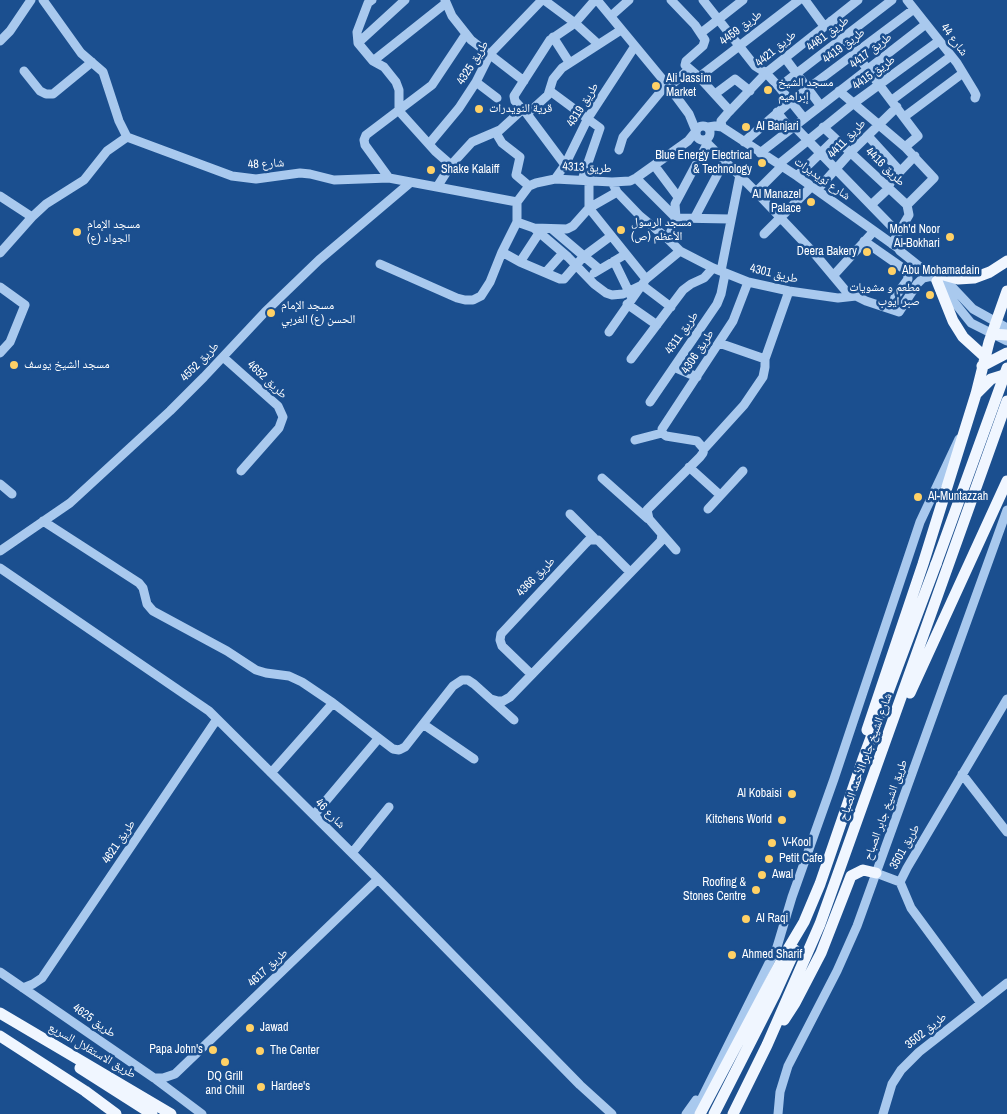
<!DOCTYPE html>
<meta charset="utf-8">
<style>
body{margin:0}
canvas{display:block;background:#1b4f8f}
</style>
<canvas width="1007" height="1114"></canvas>
<script>
const context = document.querySelector('canvas').getContext('2d');
context.lineJoin = 'round';
const poly = rows => new Path2D(rows.map(r => 'M' + r).join(''));
function stroke(path, color, width, dash) { context.strokeStyle = color; context.lineWidth = width; context.lineCap = dash ? 'butt' : 'round'; context.setLineDash(dash || []); context.stroke(path); }
function drawText(font, color, halo, rows, align = 'center') {
  context.font = font + ' "Archivo Narrow","Noto Naskh Arabic",sans-serif'; context.lineWidth = 5; context.setLineDash([]); context.textBaseline = 'middle'; context.strokeStyle = halo; context.fillStyle = color; for (const [text, x, y, turn = 0] of rows) {
    context.save(); context.translate(x, y); context.rotate((+turn || 0) * Math.PI / 180); context.textAlign = isNaN(turn) ? turn : align; if (halo) context.strokeText(text, 0, 0); context.fillText(text, 0, 0); context.restore();
  }
}
stroke(poly([
 [43,0,81,53,103,72,119,121,127,137],
 [372,0,368,3,357,32,358,43,373,61,384,67,396,82,399,90,399,111],
 [445,0,452,16,471,40,524,81],
 [544,0,575,23,598,44],
 [597,0,669,87,689,114,696,131],
 [671,0,695,25,705,40,703,46,686,61,685,65,699,77,730,111],
 [703,0,755,66,766,73,779,87,804,118],
 [805,0,824,26],
 [907,0,957,63,974,91,976,95,975,98],
 [611,16,629,0],
 [831,21,918,136,905,147],
 [701,33,743,0],
 [553,37,569,62],
 [0,41,10,31,31,0],
 [358,43,405,0],
 [785,58,820,105],
 [373,61,446,3],
 [24,71,40,91,46,94,53,94,92,62],
 [699,77,799,0],
 [476,82,497,98],
 [669,87,689,69],
 [779,87,892,0],
 [550,91,600,128,582,180],
 [839,91,905,147,934,178,907,205,909,215,892,244],
 [715,94,735,79,750,91],
 [892,100,951,56],
 [399,111,435,151,451,165],
 [777,112,790,129],
 [527,114,548,95,553,79,562,68,621,30],
 [904,117,963,73],
 '696 133a7 7 0 1 1 14 0a7 7 0 1 1-14 0Z',
 [794,126,898,233],
 [708,127,715,126,722,127,797,176,898,248,900,251,934,278],
 [722,127,721,121,727,114,766,73,858,0],
 [823,127,907,205],
 [496,133,502,143,520,157,516,175,529,186],
 [868,136,900,171],
 [127,137,232,176,256,179,300,173,310,174,334,180,389,178,517,202],
 [704,140,756,192,814,253,850,296],
 [744,142,790,102,914,9],
 [429,144,459,108,476,82,490,54,542,0],
 [619,150,623,137,667,84],
 [760,153,926,24],
 [779,164,854,103,939,41],
 [565,165,527,114,515,101,514,96,550,40,575,23,595,0],
 [654,165,678,197],
 [797,176,835,139],
 [389,178,365,145,364,140,366,135,432,85,466,34],
 [636,178,676,218,730,219],
 [555,179,565,165,588,118,635,46],
 [612,182,617,192,640,216,668,239,680,251,713,268,748,282,789,291,838,298,856,296,866,301,899,312,917,284,923,278,932,276],
 [437,187,451,165,472,142,500,130,523,109],
 [817,190,851,152,897,107],
 [617,192,589,208,646,279],
 [756,192,782,166],
 [0,196,32,217],
 [871,205,888,189,891,181,915,156],
 [695,217,725,160],
 [517,222,534,228,567,229,573,226,589,208,589,180],
 [534,228,568,257,594,284,606,293,612,295,623,294,642,285,671,307],
 [552,229,599,269],
 [764,234,812,186],
 [668,239,676,218,675,204,707,144],
 [864,241,907,271,908,279,895,297,892,309],
 [502,252,520,262,560,279,564,279,584,256,611,236],
 [0,253,32,217,46,204,84,180,107,151,127,137],
 [614,261,631,296],
 [520,262,539,233],
 [380,264,457,298,465,300,473,300,481,296,490,282,502,252,517,222,517,202,529,186,536,183,555,179,612,182,630,181,636,178,688,141,696,131],
 [721,271,740,175],
 [546,272,563,253],
 [594,273,626,254],
 [940,274,973,309,1007,328],
 [833,276,874,231],
 [0,287,25,305,10,342,0,353],
 [942,287,971,323,1007,341],
 [627,304,657,325],
 [609,332,646,279,680,251],
 [719,343,765,359],
 [223,357,278,406,283,417,279,428,241,471],
 [631,359,683,290,691,284,704,278,713,268],
 [674,367,697,377],
 [650,402,717,304,721,294,725,274],
 [662,433,662,429,733,321,748,282],
 [704,449,744,405,763,377,765,367,765,359,789,291],
 [689,467,720,495],
 [602,478,648,519],
 [0,484,12,494],
 [708,509,743,471],
 [570,514,594,538],
 [43,521,139,583,143,588,147,604,153,611,227,651,256,670,266,673,289,676,302,682,333,703,393,749,399,750,405,747,453,686,462,680,468,680,474,684,514,720],
 [662,534,676,550],
 [0,551,70,503,170,411,204,377,265,312,319,260,411,182],
 [0,568,209,711,378,879,580,1085,612,1114],
 [531,674,502,646,500,640,501,634,586,543,589,540,598,540,630,572],
 [491,699,498,701,503,701,510,697,661,541,662,534,649,519,647,510,700,457,703,453,704,449,697,441,666,436,662,433,635,440],
 [423,724,474,759],
 [271,773,333,703],
 [962,774,1007,832],
 [314,815,378,739],
 [352,853,389,807],
 [876,873,900,882],
 [0,972,154,1078,202,1114],
 [23,988,33,984,42,978,217,719],
 [981,1003,911,908,900,882,907,868,1007,699],
 [154,1078,163,1078,175,1074,378,879],
 [686,1114,696,1100],
 [694,1114,777,947,792,897,834,779,920,522,959,439],
 [778,1114,780,1092,788,1066,837,971,857,926,1007,510],
 [883,1114,892,1084,901,1070,919,1052,1007,983]
]), '#a9c9ee', 9);
stroke(poly([
 [940,274,958,279,974,278,990,272,1007,261],
 [937,281,953,321,963,337,985,357],
 [992,334,1007,335],
 [982,366,1007,353],
 [976,394,991,379,1007,374],
 [910,693,1007,481],
 [867,730,923,564,976,394,989,342,1007,291],
 [0,1013,171,1114],
 [784,1020,795,1003,821,953,851,876,863,870,876,873],
 [0,1036,85,1091,116,1114],
 [80,1068,152,1114],
 [700,1114,785,954,804,922,820,884,863,759,936,564],
 [714,1114,775,994,795,950],
 [733,1114,767,1045,820,924,1007,401]
]), '#f0f6ff', 11);
stroke(poly([
 [936,564,1007,368]
]), '#f0f6ff', 11);
for (const [x, y, r, color] of [
 [656,86,5,"#ffd166"],
 [768,90,5,"#ffd166"],
 [479,109,5,"#ffd166"],
 [746,127,5,"#ffd166"],
 [762,163,5,"#ffd166"],
 [431,170,5,"#ffd166"],
 [811,202,5,"#ffd166"],
 [621,230,5,"#ffd166"],
 [77,232,5,"#ffd166"],
 [950,237,5,"#ffd166"],
 [867,252,5,"#ffd166"],
 [892,271,5,"#ffd166"],
 [930,295,5,"#ffd166"],
 [271,313,5,"#ffd166"],
 [14,365,5,"#ffd166"],
 [918,497,5,"#ffd166"],
 [792,794,5,"#ffd166"],
 [782,820,5,"#ffd166"],
 [772,843,5,"#ffd166"],
 [769,859,5,"#ffd166"],
 [762,875,5,"#ffd166"],
 [756,890,5,"#ffd166"],
 [746,919,5,"#ffd166"],
 [732,955,5,"#ffd166"],
 [250,1028,5,"#ffd166"],
 [213,1050,5,"#ffd166"],
 [260,1051,5,"#ffd166"],
 [225,1062,5,"#ffd166"],
 [261,1087,5,"#ffd166"]
]) { const dot = new Path2D(); dot.arc(x, y, r, 0, 2 * Math.PI); context.fillStyle = color; context.fill(dot); stroke(dot, '#1b4f8f', 2); }
drawText('12px', '#fff', '#1b4f8f', [
 ["طريق 4459",741,28,-37],
 ["طريق 4461",828,34,-37],
 ["شارع 44",954,40,53],
 ["طريق 4419",844,46,-37],
 ["طريق 4421",776,49,-40],
 ["طريق 4417",871,51,-38],
 ["طريق 4325",473,63,-58],
 ["طريق 4415",874,73,-36],
 ["طريق 4319",583,105,-58],
 ["طريق 4411",847,139,-46],
 ["شارع 48",266,164,-3],
 ["طريق 4416",885,167,44],
 ["طريق 4313",587,168,3],
 ["شارع نويديرات",822,179,35],
 ["طريق 4301",774,274,13],
 ["طريق 4311",682,333,-55],
 ["طريق 4306",698,352,-57],
 ["طريق 4552",200,362,-46],
 ["طريق 4652",267,380,43],
 ["طريق 4366",536,577,-46],
 ["شارع الشيخ جابر الأحمد الصباح",866,757,-70],
 ["طريق الشيخ جابر الصباح",886,810,-70],
 ["شارع 46",330,814,45],
 ["طريق 4621",119,842,-56],
 ["طريق 3501",905,847,-61],
 ["طريق 4617",268,968,-43],
 ["طريق 4625",94,1021,35],
 ["طريق 3502",926,1031,-39],
 ["طريق الاستقلال السريع",92,1051,30]
]);
drawText('12px', '#fff', '#1b4f8f', [
 ["Ali Jassim",666,79],
 ["Market",666,93],
 ["مسجد الشيخ",778,83],
 ["إبراهيم",778,97],
 ["قرية النويدرات",489,109],
 ["Al Banjari",756,127],
 ["Blue Energy Electrical",752,156,"right"],
 ["& Technology",752,170,"right"],
 ["Shake Kalaiff",441,170],
 ["Al Manazel",801,195,"right"],
 ["Palace",801,209,"right"],
 ["مسجد الرسول",631,223],
 ["الأعظم (ص)",631,237],
 ["مسجد الإمام",87,225],
 ["الجواد (ع)",87,239],
 ["Moh'd Noor",940,230,"right"],
 ["Al-Bokhari",940,244,"right"],
 ["Deera Bakery",857,252,"right"],
 ["Abu Mohamadain",902,271],
 ["مطعم و مشويات",920,288,"right"],
 ["صبر ايوب",920,302,"right"],
 ["مسجد الإمام",281,306],
 ["الحسن (ع) الغربي",281,320],
 ["مسجد الشيخ يوسف",24,365],
 ["Al-Muntazzah",928,497],
 ["Al Kobaisi",782,794,"right"],
 ["Kitchens World",772,820,"right"],
 ["V-Kool",782,843],
 ["Petit Cafe",779,859],
 ["Awal",772,875],
 ["Roofing &",746,883,"right"],
 ["Stones Centre",746,897,"right"],
 ["Al Raqi",756,919],
 ["Ahmed Sharif",742,955],
 ["Jawad",260,1028],
 ["Papa John's",203,1050,"right"],
 ["The Center",270,1051],
 ["DQ Grill",225,1077,"center"],
 ["and Chill",225,1091,"center"],
 ["Hardee's",271,1087]
], 'left');
</script>
